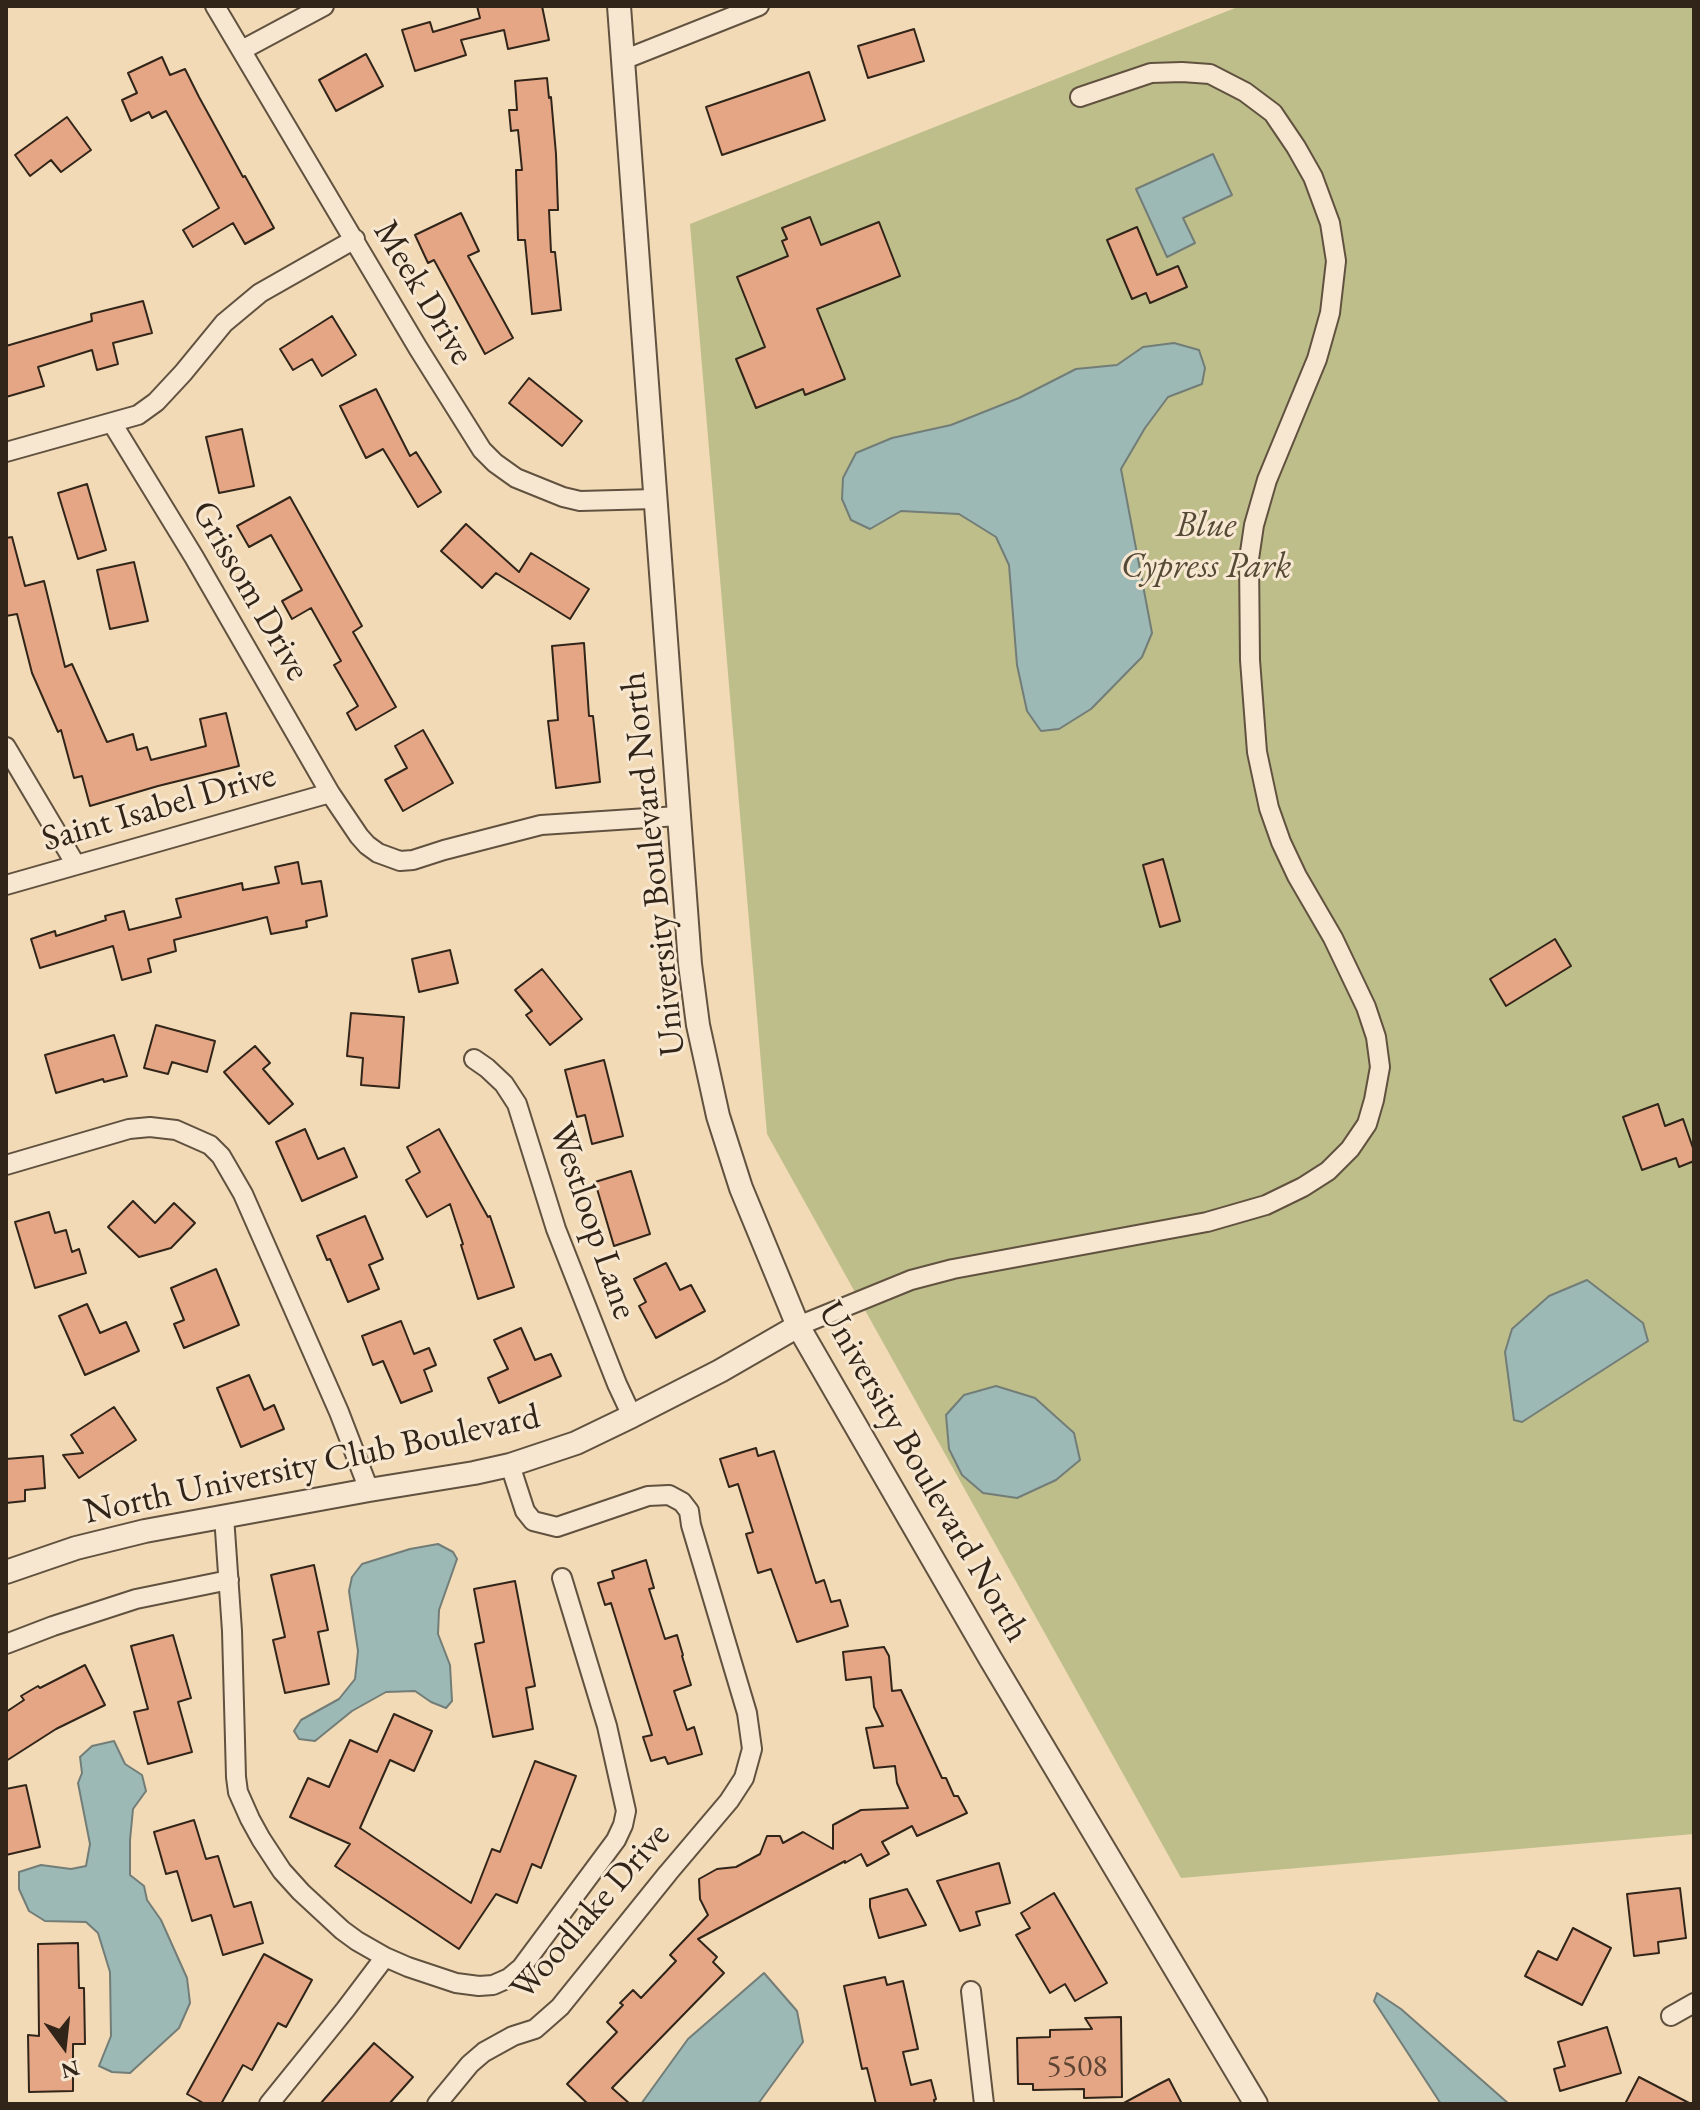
<!DOCTYPE html>
<style>
body{margin:0}
#map{position:relative;width:1700px;height:2110px;overflow:hidden;background:#f2dab6;font-family:"EB Garamond",serif}
canvas{display:block}
.frame{position:absolute;inset:0;border:8px solid #312418;pointer-events:none}
.north{position:absolute;left:24px;top:2006px;width:80px;height:80px;-webkit-text-stroke:6px #f7e7d0;paint-order:stroke;rotate:165deg;font-size:22px;font-weight:700;line-height:32px;text-align:center;color:#312418}
.north::after{content:'';display:block;margin:auto;width:28px;height:36px;background:#312418;clip-path:polygon(50% 0,100% 100%,50% 72%,0 100%)}
</style>
<div id="map">
<canvas width="1700" height="2110"></canvas>
<div class="frame"></div>
<div class="north">N</div>
</div>
<script>
const context = document.querySelector('canvas').getContext('2d');
context.lineJoin = 'round';
function paint(path, color) { context.fillStyle = color; context.fill(path, 'evenodd'); }
const poly = rows => new Path2D(rows.map(r => 'M' + r).join(''));
function stroke(path, color, width, dash) { context.strokeStyle = color; context.lineWidth = width; context.lineCap = dash ? 'butt' : 'round'; context.setLineDash(dash || []); context.stroke(path); }
function drawText(font, color, halo, rows, align = 'center') {
  context.font = font + ' "EB Garamond",serif'; context.lineWidth = 6; context.setLineDash([]); context.textBaseline = 'middle'; context.strokeStyle = halo; context.fillStyle = color; for (const [text, x, y, turn = 0] of rows) {
    context.save(); context.translate(x, y); context.rotate((+turn || 0) * Math.PI / 180); context.textAlign = isNaN(turn) ? turn : align; if (halo) context.strokeText(text, 0, 0); context.fillText(text, 0, 0); context.restore();
  }
}
paint(poly([
 [1240,6,1694,6,1694,1834,1181,1878,767,1134,690,224]
]), '#bebe8b');
const water = poly([
 [1213,154,1232,195,1183,218,1195,243,1167,257,1136,189,1213,154],
 [1174,343,1199,350,1205,368,1202,384,1168,397,1145,428,1121,469,1152,633,1142,657,1091,709,1059,729,1041,731,1027,711,1017,665,1009,565,996,537,959,514,901,511,870,529,851,520,842,499,843,478,856,453,892,438,951,425,1019,398,1076,369,1117,365,1143,347,1174,343],
 [1587,1280,1643,1323,1648,1341,1522,1422,1514,1420,1505,1352,1512,1329,1549,1296,1587,1280],
 [996,1386,1035,1398,1074,1433,1080,1460,1056,1480,1017,1498,983,1493,962,1475,949,1449,946,1415,964,1395,996,1386],
 [438,1544,453,1552,457,1559,439,1610,438,1634,450,1665,452,1701,446,1708,431,1702,415,1691,386,1692,352,1711,315,1741,299,1739,294,1731,301,1720,339,1699,355,1679,358,1651,349,1591,352,1577,362,1564,410,1549,438,1544],
 [114,1741,125,1764,142,1775,146,1791,133,1809,130,1840,130,1875,144,1886,147,1900,161,1920,187,1978,190,2003,179,2028,130,2073,112,2072,99,2066,111,2036,110,1972,98,1933,86,1922,45,1921,29,1911,19,1889,19,1872,41,1865,71,1869,86,1866,90,1844,78,1783,82,1773,80,1757,92,1746,114,1741],
 [764,1973,797,2011,803,2042,758,2104,641,2104,688,2039,764,1973],
 [1377,1993,1401,2009,1509,2104,1441,2104,1374,2001,1377,1993]
]);
paint(water, '#9db9b6');
stroke(water, '#727d77', 2);
const building = poly([
 [477,6,542,6,549,40,508,49,504,30,461,40,466,55,415,71,402,30,430,22,433,32,480,18,477,6],
 [914,29,924,61,868,78,858,46,914,29],
 [366,54,383,86,336,111,319,80,366,54],
 [162,57,170,75,185,69,199,97,243,177,245,176,274,228,245,244,233,223,193,247,183,230,219,208,166,111,152,118,149,112,131,121,122,100,137,93,128,73,162,57],
 [809,72,825,120,722,155,706,107,809,72],
 [547,78,549,98,551,97,556,154,558,210,549,210,551,252,555,252,561,310,532,314,525,240,518,240,516,170,522,170,518,130,511,131,509,110,517,110,515,81,547,78],
 [67,117,91,150,61,172,51,160,30,176,15,155,67,117],
 [461,213,479,251,468,256,513,338,485,354,434,260,428,263,415,235,461,213],
 [810,217,821,245,879,222,900,276,817,309,845,379,805,395,803,389,756,408,736,359,765,347,737,277,788,256,782,241,787,239,782,228,810,217],
 [1137,227,1157,275,1178,266,1187,287,1150,303,1146,293,1132,299,1107,240,1137,227],
 [143,301,152,333,113,343,118,364,97,370,92,350,38,367,44,386,6,397,6,346,92,321,91,314,143,301],
 [332,316,356,355,322,376,312,359,293,370,280,349,332,316],
 [529,378,582,421,562,446,509,403,529,378],
 [376,389,410,456,416,452,441,492,418,507,383,449,366,458,340,406,376,389],
 [242,429,254,486,219,493,206,437,242,429],
 [87,484,106,550,78,559,58,493,87,484],
 [290,497,362,626,353,632,396,707,356,730,347,713,358,706,334,665,341,661,311,608,292,619,282,601,302,590,271,535,249,547,237,526,290,497],
 [466,524,519,572,531,553,589,589,570,619,496,573,482,588,441,551,466,524],
 [12,537,25,586,44,581,65,667,72,664,107,742,133,734,137,750,147,747,151,760,206,746,200,719,226,713,239,766,158,786,90,806,82,776,74,778,61,730,58,732,32,673,17,614,6,616,6,538,12,537],
 [134,562,148,621,110,629,97,570,134,562],
 [584,643,589,716,593,716,600,782,556,788,548,721,558,720,552,646,584,643],
 [423,730,453,783,403,811,385,780,407,768,395,746,423,730],
 [1163,859,1180,921,1160,927,1143,865,1163,859],
 [298,862,302,884,321,881,327,916,306,921,307,927,271,934,267,917,174,940,176,951,148,959,151,972,122,980,113,946,40,968,31,939,55,931,56,936,106,920,105,916,124,911,129,930,181,917,176,899,242,883,243,890,279,883,275,867,298,862],
 [1555,939,1571,966,1506,1006,1490,979,1555,939],
 [450,950,458,983,419,992,412,959,450,950],
 [542,969,582,1019,550,1045,526,1015,532,1011,515,990,542,969],
 [351,1013,404,1017,399,1088,361,1085,363,1058,347,1056,351,1013],
 [156,1025,215,1041,207,1072,172,1062,168,1074,144,1068,156,1025],
 [114,1035,127,1076,104,1082,103,1079,56,1093,45,1055,114,1035],
 [255,1046,270,1063,263,1069,293,1104,269,1124,224,1072,255,1046],
 [604,1060,623,1136,592,1144,585,1115,577,1117,565,1070,604,1060],
 [1658,1104,1665,1126,1683,1119,1694,1151,1694,1161,1679,1167,1676,1158,1642,1170,1623,1117,1658,1104],
 [305,1129,318,1159,344,1148,357,1177,302,1201,276,1142,305,1129],
 [439,1129,488,1217,490,1216,514,1287,478,1299,461,1245,463,1244,450,1204,427,1217,406,1180,420,1172,407,1147,439,1129],
 [631,1171,650,1234,614,1246,595,1182,631,1171],
 [133,1201,155,1223,174,1203,195,1223,171,1248,139,1257,108,1227,133,1201],
 [49,1212,55,1233,66,1230,72,1252,79,1249,86,1273,35,1288,15,1222,49,1212],
 [365,1216,383,1259,369,1265,379,1289,348,1302,330,1259,327,1260,317,1236,365,1216],
 [666,1263,680,1290,691,1285,705,1311,656,1338,639,1306,646,1302,634,1279,666,1263],
 [216,1269,239,1325,184,1348,174,1324,184,1320,171,1288,216,1269],
 [87,1304,100,1333,126,1322,139,1351,85,1375,59,1316,87,1304],
 [401,1321,414,1354,429,1348,436,1365,424,1370,432,1391,401,1403,383,1361,373,1365,362,1336,401,1321],
 [521,1328,535,1360,551,1354,561,1376,499,1403,488,1378,508,1369,494,1340,521,1328],
 [249,1375,264,1410,274,1405,284,1429,241,1447,217,1388,249,1375],
 [114,1407,136,1440,79,1478,63,1455,83,1453,71,1435,114,1407],
 [756,1448,758,1456,774,1451,816,1583,824,1580,831,1602,840,1600,848,1626,797,1642,771,1569,758,1573,746,1534,753,1532,738,1484,729,1487,720,1459,756,1448],
 [43,1456,45,1488,25,1490,25,1501,6,1503,6,1459,43,1456],
 [646,1560,654,1588,649,1589,665,1639,677,1635,683,1655,682,1656,691,1685,674,1691,687,1730,694,1727,702,1754,668,1764,665,1757,651,1761,643,1737,652,1735,611,1603,605,1605,598,1583,614,1578,612,1571,646,1560],
 [314,1565,328,1630,318,1632,329,1684,285,1693,273,1640,285,1637,271,1575,314,1565],
 [515,1581,535,1686,526,1688,533,1729,493,1737,475,1644,484,1642,474,1589,515,1581],
 [173,1635,191,1698,178,1702,192,1752,148,1764,134,1712,148,1709,131,1646,173,1635],
 [884,1647,889,1656,892,1691,901,1690,942,1778,946,1778,954,1796,958,1796,967,1813,917,1836,912,1826,882,1842,889,1854,867,1866,861,1854,845,1863,845,1861,698,1939,717,1957,713,1962,724,1973,612,2088,630,2104,588,2104,567,2084,617,2032,607,2022,623,2005,620,2003,633,1990,641,1998,676,1961,670,1955,708,1915,700,1899,699,1879,717,1869,736,1867,760,1854,767,1836,780,1836,783,1843,803,1832,833,1849,833,1825,861,1810,908,1808,897,1783,895,1766,874,1768,866,1728,883,1726,874,1707,871,1677,846,1680,843,1652,884,1647],
 [85,1665,105,1705,56,1729,6,1761,6,1712,24,1700,21,1696,38,1686,40,1688,85,1665],
 [394,1714,432,1731,414,1771,390,1760,360,1828,471,1903,492,1849,500,1852,535,1761,576,1776,541,1868,532,1864,517,1903,496,1894,459,1949,335,1866,350,1844,290,1817,308,1778,329,1787,350,1740,377,1752,394,1714],
 [26,1785,40,1847,6,1855,6,1789,26,1785],
 [194,1820,206,1859,218,1856,234,1907,251,1902,263,1943,223,1955,211,1915,192,1921,177,1871,166,1874,154,1832,194,1820],
 [999,1863,1010,1903,976,1912,980,1925,960,1931,937,1881,999,1863],
 [1680,1888,1686,1938,1658,1942,1659,1953,1634,1956,1627,1894,1680,1888],
 [907,1889,926,1925,879,1938,870,1907,870,1899,907,1889],
 [1054,1893,1107,1983,1075,2001,1065,1984,1050,1993,1016,1935,1030,1928,1021,1913,1054,1893],
 [1573,1928,1611,1948,1582,2005,1525,1976,1538,1951,1557,1960,1573,1928],
 [78,1943,79,1988,84,1988,85,2044,73,2044,73,2091,29,2092,28,2035,39,2036,38,1944,78,1943],
 [264,1954,312,1980,286,2027,278,2023,252,2070,243,2065,221,2104,205,2104,187,2094,264,1954],
 [885,1977,887,1985,903,1981,918,2049,903,2052,911,2085,931,2080,936,2099,934,2100,935,2104,876,2104,867,2068,862,2069,844,1986,885,1977],
 [1121,2017,1122,2097,1084,2098,1084,2089,1033,2090,1033,2084,1018,2084,1017,2038,1050,2037,1050,2030,1092,2029,1085,2018,1121,2017],
 [1607,2027,1621,2073,1560,2091,1554,2069,1565,2066,1558,2042,1607,2027],
 [374,2043,413,2077,389,2104,320,2104,374,2043],
 [1639,2077,1691,2104,1625,2104,1639,2077],
 [1169,2079,1182,2104,1122,2104,1159,2084,1169,2079]
]);
paint(building, '#e4a685');
stroke(building, '#312418', 2);
const minor = poly([
 [215,6,418,348,482,450,495,463,516,478,563,497,580,501,655,499],
 [242,50,324,6],
 [623,60,759,6],
 [112,423,194,557,330,793,359,836,367,845,378,853,400,861,413,860,444,850,541,825,678,816],
 [6,452,138,415,156,402,183,373,224,323,260,293,355,239],
 [6,747,76,865],
 [6,885,330,793],
 [474,1059,487,1068,504,1084,517,1104,556,1229,617,1384,632,1416],
 [6,1165,129,1129,150,1127,176,1130,210,1145,221,1156,243,1194,339,1412,369,1490],
 [798,1326,911,1280,953,1269,1207,1222,1266,1205,1303,1187,1328,1171,1350,1149,1367,1124,1374,1100,1380,1067,1376,1037,1366,1007,1333,938,1297,876,1281,842,1269,808,1257,752,1250,660,1249,559,1254,525,1267,480,1317,359,1330,313,1336,261,1330,223,1313,177,1296,147,1273,113,1245,92,1210,74,1182,72,1151,73,1080,97],
 [224,1516,232,1631,236,1777,238,1792,250,1819,261,1839,282,1871,301,1892,342,1930,357,1941,385,1957,408,1967,456,1983,479,1986,493,1985,509,1978,521,1968,616,1840,623,1825,626,1811,607,1726,562,1578],
 [6,1644,53,1626,136,1599,229,1580],
 [971,1991,984,2104],
 [1671,2016,1694,2003],
 [269,2104,345,2010,385,1957],
 [437,2104,470,2064,484,2052,513,2036,535,2029,560,2007,668,1873,729,1801,744,1778,752,1749,747,1713,691,1525,689,1511,682,1502,669,1495,648,1496,557,1527,533,1521,525,1511,510,1465]
]);
const tertiary = poly([
 [619,6,690,964,698,1025,718,1116,741,1188,798,1326,990,1658,1256,2104],
 [6,1572,76,1548,145,1531,369,1490,474,1473,510,1465,576,1443,632,1416,720,1371,798,1326]
]);
stroke(minor, '#615240', 22);
stroke(tertiary, '#615240', 26);
stroke(minor, '#f7e7d0', 18);
stroke(tertiary, '#f7e7d0', 22);
drawText('32px', '#5e4433', null, [
 ["5508",1077,2067]
]);
drawText('36px', '#312418', '#f7e7d0', [
 ["Meek Drive",423,293,59],
 ["Grissom Drive",250,591,60],
 ["Saint Isabel Drive",159,808,-16],
 ["University Boulevard North",654,864,-96],
 ["Westloop Lane",592,1221,71],
 ["North University Club Boulevard",312,1465,-12],
 ["University Boulevard North",923,1472,60],
 ["Woodlake Drive",591,1912,-49]
]);
drawText('italic 36px', '#544a35', '#f7e7d0', [
 ["Blue",1206,526],
 ["Cypress Park",1206,567]
]);
</script>
